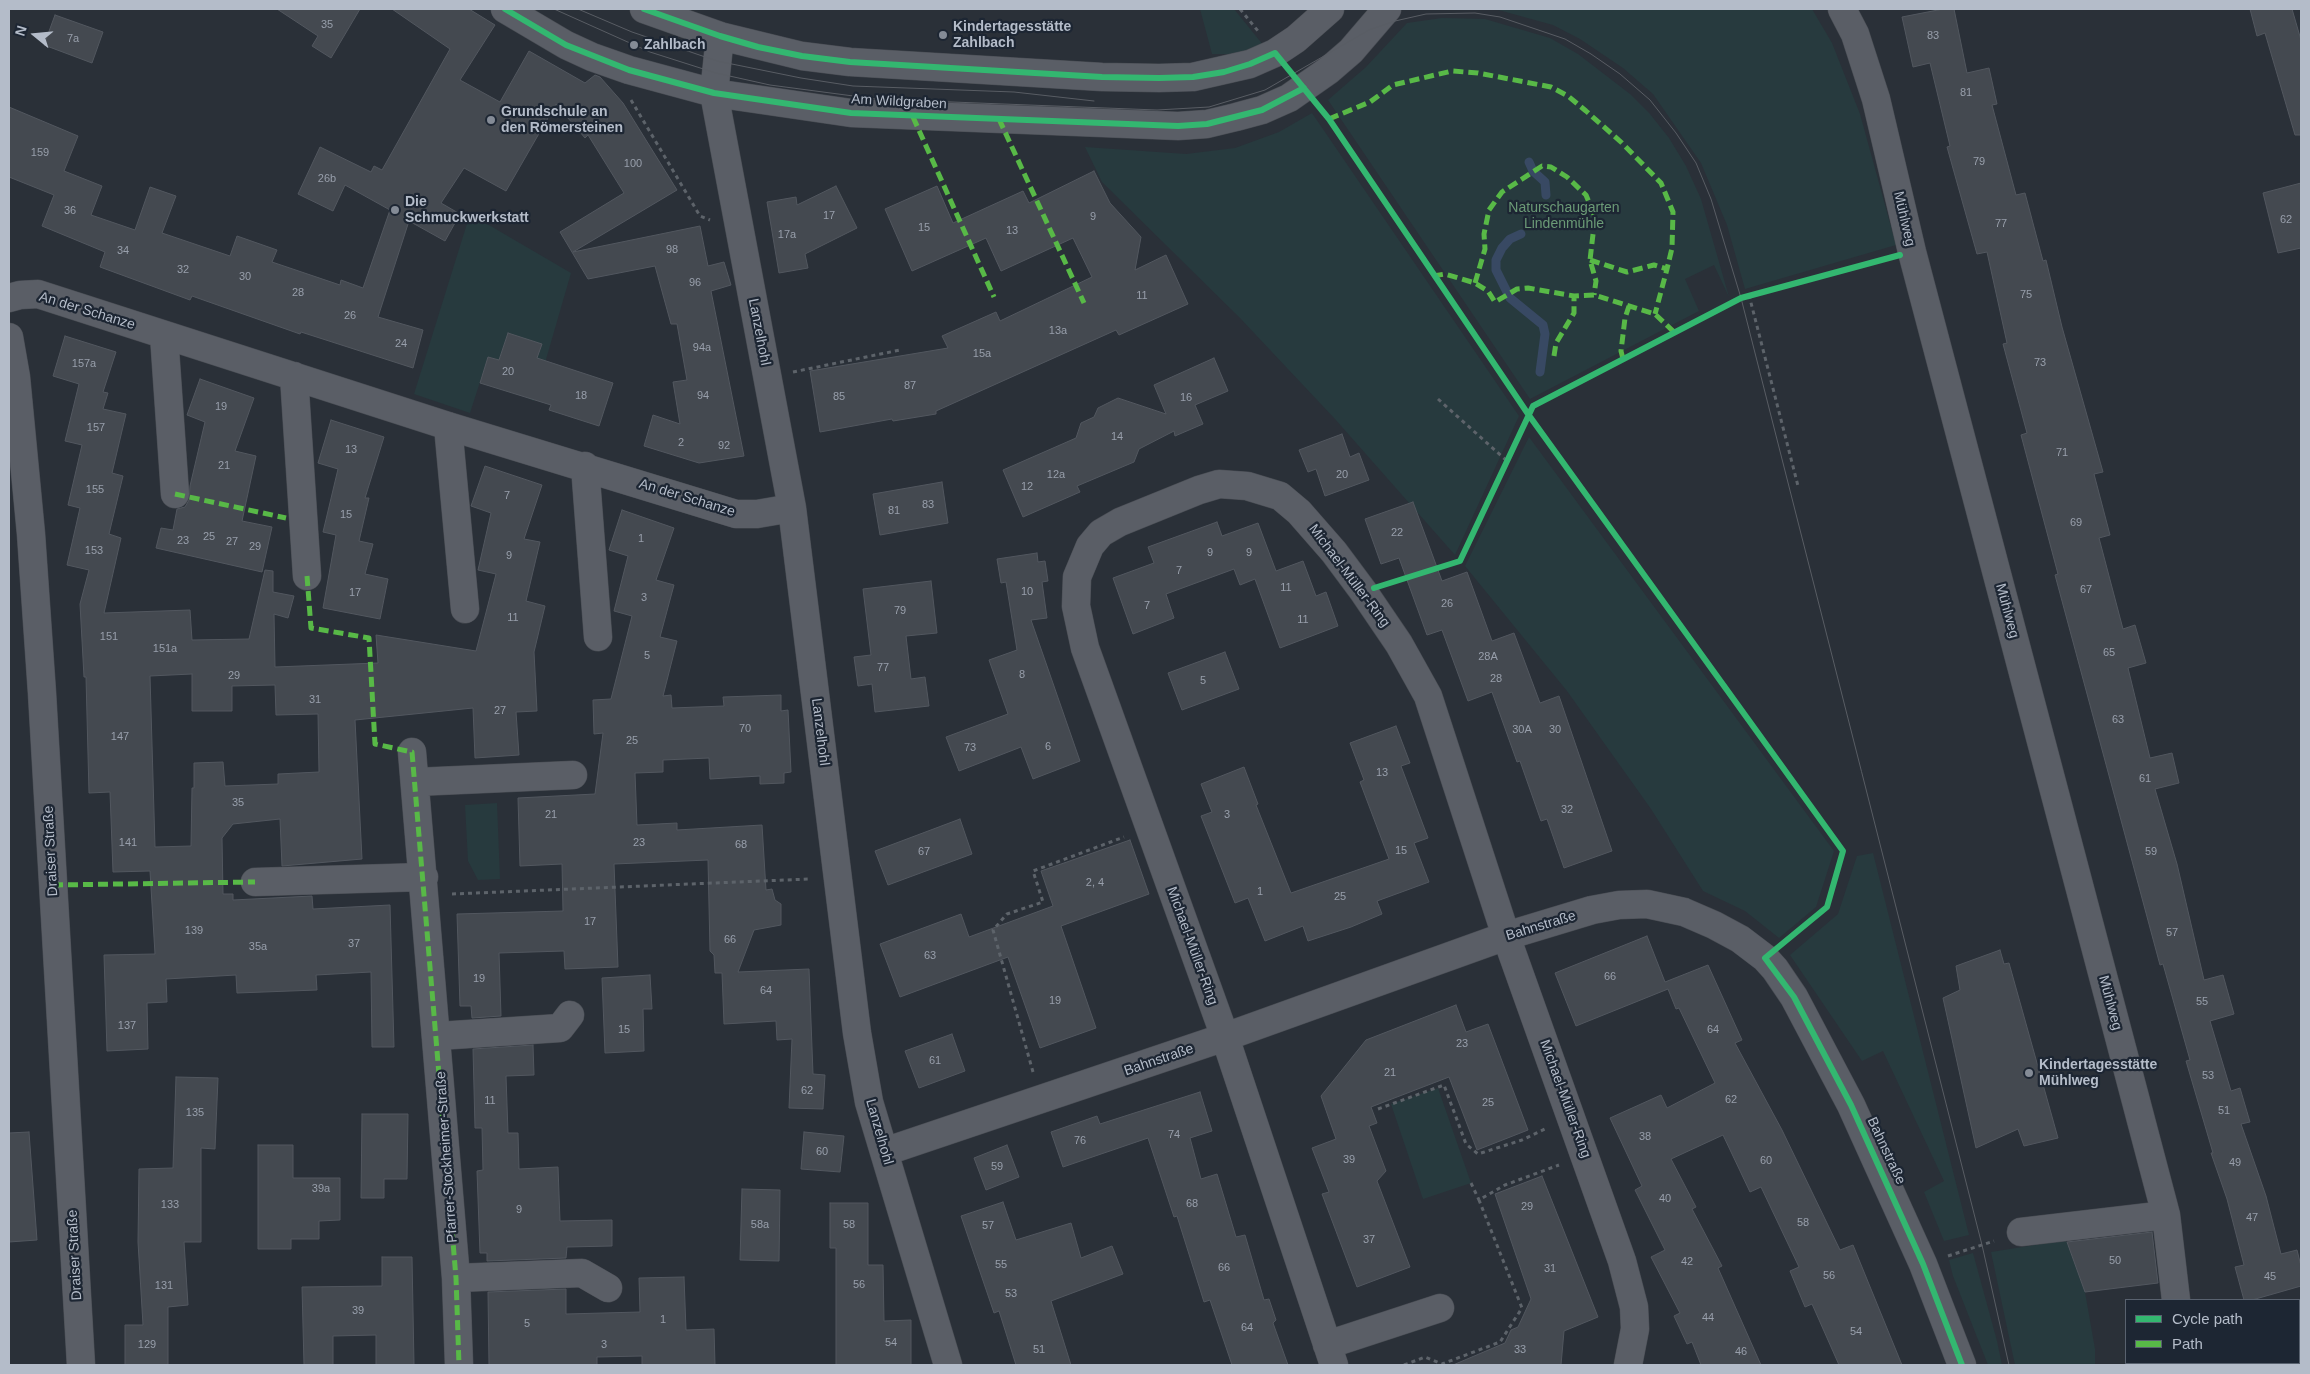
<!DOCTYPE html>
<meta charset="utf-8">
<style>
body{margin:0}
#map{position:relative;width:2310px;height:1374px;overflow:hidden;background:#2a3038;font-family:Arial,sans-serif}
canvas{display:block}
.frame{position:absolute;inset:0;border:10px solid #b4bcc9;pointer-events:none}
.legend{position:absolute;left:2125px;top:1299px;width:175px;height:65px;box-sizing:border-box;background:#1d2633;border:1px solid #59626f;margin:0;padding:6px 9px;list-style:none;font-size:15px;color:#b4bcc9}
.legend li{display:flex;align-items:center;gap:10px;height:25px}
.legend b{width:25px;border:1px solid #59626f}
.north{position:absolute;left:10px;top:10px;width:50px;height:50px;-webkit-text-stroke:4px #1d2633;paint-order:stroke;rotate:287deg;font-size:14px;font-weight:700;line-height:20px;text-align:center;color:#b4bcc9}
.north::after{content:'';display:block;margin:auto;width:18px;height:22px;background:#b4bcc9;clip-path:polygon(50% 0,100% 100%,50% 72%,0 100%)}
</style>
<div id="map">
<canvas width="2310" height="1374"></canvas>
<div class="frame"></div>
<ul class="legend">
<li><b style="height:6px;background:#33b770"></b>Cycle path</li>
<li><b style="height:6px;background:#58b947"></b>Path</li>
</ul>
<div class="north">N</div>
</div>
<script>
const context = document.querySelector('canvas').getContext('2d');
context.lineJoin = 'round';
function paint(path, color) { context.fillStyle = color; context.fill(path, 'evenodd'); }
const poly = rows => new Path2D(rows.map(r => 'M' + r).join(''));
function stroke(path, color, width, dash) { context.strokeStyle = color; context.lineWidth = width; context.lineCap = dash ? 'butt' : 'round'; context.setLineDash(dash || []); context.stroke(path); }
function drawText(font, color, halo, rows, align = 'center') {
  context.font = font + ' Arial,sans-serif'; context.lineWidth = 4.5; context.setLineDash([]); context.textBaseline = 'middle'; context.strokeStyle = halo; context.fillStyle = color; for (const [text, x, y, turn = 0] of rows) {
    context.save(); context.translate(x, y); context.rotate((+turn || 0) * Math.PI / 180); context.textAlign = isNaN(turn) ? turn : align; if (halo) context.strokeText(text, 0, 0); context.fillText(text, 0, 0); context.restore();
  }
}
paint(poly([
 [1200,9,1234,9,1264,46,1237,54,1212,54],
 [1495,9,1812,9,1832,43,1860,114,1896,245,1745,289,1727,225,1701,163,1653,94,1623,68,1580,39,1553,25],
 [1442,18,1485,19,1550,38,1578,54,1630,94,1650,114,1669,138,1686,166,1701,199,1729,297,1714,265,1685,279,1699,311,1530,399,1328,100,1366,67,1407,23],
 [1312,113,1519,416,1455,555,1335,419,1240,318,1102,182,1085,147,1186,154,1235,148,1279,132],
 [470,214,571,273,534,401,525,397,542,344,508,333,499,360,488,357,470,413,414,394],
 [1529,437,1834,851,1816,907,1779,938,1745,911,1703,891,1651,809,1567,691,1465,566],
 [497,803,500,879,478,880,468,861,465,805],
 [1873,853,1969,1235,1944,1241,1924,1192,1944,1181,1883,1051,1862,1061,1790,955,1838,914,1857,856],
 [1438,1088,1471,1183,1423,1199,1391,1104],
 [2066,1240,2085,1292,2095,1349,2095,1365,2015,1365,1991,1252],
 [1973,1253,1997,1341,2002,1365,1988,1365,1953,1276,1949,1260]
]), '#273a3e');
stroke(poly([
 [1529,162,1533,171,1545,182,1546,195],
 [1521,234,1510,239,1502,248,1496,260,1496,270,1510,298,1543,325,1545,334,1540,372]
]), '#384963', 9);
const building = poly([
 [277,9,360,9,331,58,312,46,318,36,277,9],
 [392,9,469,9,495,25,460,80,500,102,529,51,585,83,595,75,600,77,623,103,677,190,573,252,700,226,708,266,724,262,731,285,711,291,744,456,699,463,644,446,653,415,680,424,673,382,687,380,677,324,671,324,655,266,588,279,560,232,624,193,588,135,585,138,556,104,506,191,464,168,441,203,460,214,445,241,409,221,378,317,423,330,413,368,301,332,300,334,192,296,190,300,100,267,105,252,42,226,54,195,9,177,9,107,78,136,64,171,102,186,91,215,135,230,150,187,176,196,162,233,230,256,237,236,277,250,272,262,340,285,341,280,363,288,390,210,345,185,333,211,298,194,320,147,371,172,374,166,382,170,450,49,392,9],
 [1943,9,1954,9,1967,73,1989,68,1997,104,1992,105,2016,195,2025,193,2043,261,2046,260,2062,327,2103,472,2094,474,2110,535,2099,538,2123,629,2135,625,2146,663,2128,668,2150,758,2172,753,2179,783,2155,789,2177,864,2204,980,2223,975,2234,1014,2210,1021,2231,1091,2240,1088,2250,1122,2241,1124,2266,1196,2281,1254,2297,1250,2301,1266,2301,1286,2252,1300,2244,1300,2235,1267,2244,1265,2227,1199,2211,1153,2213,1153,2186,1061,2190,1060,2163,964,2160,965,2055,575,2058,574,2021,435,2027,433,2003,344,2007,343,1987,252,1977,254,1947,147,1950,146,1930,63,1913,67,1902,17,1943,9],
 [2250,9,2292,9,2301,40,2301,135,2295,135,2265,33,2257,36,2250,9],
 [55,15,103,32,92,63,44,45,55,15],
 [1094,171,1110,203,1141,237,1135,270,1166,255,1188,304,1119,335,1116,330,936,411,936,414,893,421,892,419,820,432,810,371,948,348,942,336,996,312,1000,321,1092,277,1073,238,1001,271,986,238,912,271,885,209,937,186,953,223,1023,191,1029,203,1094,171],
 [2301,183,2301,248,2278,253,2263,193,2301,183],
 [836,186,857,228,805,254,808,268,779,273,767,202,796,197,797,205,836,186],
 [508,333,542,344,537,358,613,383,599,426,549,410,551,405,480,383,488,357,499,360,508,333],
 [65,336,116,352,103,392,108,393,103,409,126,414,112,473,123,476,109,534,121,538,104,613,190,610,192,640,249,639,265,570,273,571,273,592,294,596,288,618,274,614,275,667,378,663,376,635,476,651,496,574,478,570,491,513,471,506,485,466,542,485,524,539,540,542,526,601,545,606,534,652,537,711,516,712,519,755,475,758,473,708,355,720,362,859,282,866,280,819,233,824,222,838,223,894,233,894,233,900,312,896,313,909,390,905,394,1047,372,1047,371,972,316,975,317,990,237,993,236,975,166,979,167,1002,147,1003,148,1049,107,1051,104,955,155,954,150,871,113,872,110,792,89,793,86,677,84,677,80,604,89,570,67,565,80,508,68,505,82,445,65,441,79,384,53,376,65,336],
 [192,674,192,711,232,711,232,686,275,685,276,715,318,714,319,772,278,774,278,784,225,786,223,762,194,763,194,788,192,788,191,846,155,847,150,676,192,674],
 [1214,358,1228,391,1195,405,1203,424,1175,436,1174,431,1139,449,1134,462,1077,486,1080,492,1023,517,1003,470,1076,438,1081,423,1094,417,1098,408,1118,398,1166,414,1154,385,1214,358],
 [200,379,254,398,235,451,256,456,242,521,272,527,262,572,156,548,161,528,173,530,177,509,185,507,189,500,190,486,205,422,187,415,200,379],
 [331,420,384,437,365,498,369,498,359,541,373,544,365,574,388,579,380,619,323,608,336,535,323,532,338,469,318,463,331,420],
 [1342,434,1350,457,1359,453,1369,480,1325,496,1316,469,1308,472,1299,450,1342,434],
 [942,482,948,523,880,535,873,494,942,482],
 [1413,502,1442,581,1467,572,1492,641,1514,633,1540,703,1559,696,1612,851,1564,868,1547,819,1541,821,1520,761,1517,762,1492,692,1468,701,1442,630,1427,635,1399,558,1381,564,1365,519,1413,502],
 [622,510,674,528,656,580,674,585,660,637,677,641,663,696,671,695,672,708,724,706,723,697,781,695,781,711,788,710,791,772,784,773,784,783,760,784,760,776,710,779,709,758,663,760,663,772,635,773,637,825,677,823,677,830,762,825,766,890,772,889,775,900,781,904,781,925,754,930,738,972,809,969,813,1074,825,1075,823,1109,789,1108,792,1039,777,1040,776,1021,724,1024,722,973,715,973,714,955,710,951,708,860,614,864,618,967,565,969,564,951,499,953,501,1016,472,1018,471,1006,460,1006,457,914,563,911,562,864,520,866,518,798,595,794,603,733,594,734,593,700,611,699,632,616,614,611,628,556,609,550,622,510],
 [1217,522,1222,536,1258,523,1276,571,1303,561,1316,596,1326,592,1338,626,1280,648,1255,579,1240,585,1234,569,1166,594,1174,618,1133,634,1113,578,1154,563,1148,547,1217,522],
 [1037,553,1038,562,1045,561,1048,581,1042,582,1047,618,1031,620,1080,761,1033,779,1021,747,959,771,946,737,1008,714,989,660,1017,650,1006,582,1001,583,997,559,1037,553],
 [931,581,937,633,906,636,911,679,925,677,929,706,875,712,872,684,858,686,854,657,871,655,863,589,931,581],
 [1225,652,1239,689,1182,710,1168,673,1225,652],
 [1396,726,1410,763,1401,766,1428,838,1414,843,1429,882,1377,901,1382,914,1351,927,1308,941,1303,926,1265,941,1248,898,1235,903,1201,816,1212,812,1201,784,1244,767,1258,804,1256,805,1291,893,1389,859,1360,782,1364,780,1350,743,1396,726],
 [960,819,972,854,888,885,875,851,960,819],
 [1130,840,1149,894,1061,926,1096,1028,1040,1048,1008,957,900,997,880,944,961,914,969,937,1053,906,1041,871,1130,840],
 [1647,936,1665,982,1708,965,1742,1040,1735,1043,1782,1130,1840,1250,1853,1245,1902,1365,1839,1365,1812,1304,1805,1307,1790,1271,1799,1267,1761,1187,1750,1192,1723,1135,1671,1159,1696,1207,1692,1209,1722,1266,1718,1268,1761,1365,1701,1365,1692,1342,1687,1344,1674,1316,1680,1313,1651,1257,1665,1250,1635,1190,1642,1186,1610,1118,1661,1095,1667,1108,1715,1083,1679,1008,1676,1009,1668,989,1576,1026,1555,973,1647,936],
 [2000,950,2004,964,2009,963,2058,1138,2024,1146,2018,1129,1976,1148,1943,998,1960,990,1956,966,2000,950],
 [650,975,652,1009,643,1009,644,1051,605,1053,602,978,650,975],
 [1456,1005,1466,1032,1488,1024,1528,1130,1477,1150,1449,1077,1371,1107,1377,1123,1369,1126,1386,1171,1377,1181,1410,1267,1357,1287,1322,1194,1329,1192,1312,1148,1336,1139,1321,1096,1366,1040,1456,1005],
 [952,1034,965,1071,919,1088,905,1051,952,1034],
 [533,1045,534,1075,506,1076,508,1133,518,1133,519,1169,558,1167,560,1221,612,1220,612,1246,567,1247,566,1258,487,1261,487,1253,480,1253,477,1171,483,1170,482,1128,475,1128,473,1049,533,1045],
 [176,1077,218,1078,215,1149,201,1148,201,1242,184,1242,188,1305,168,1307,168,1365,125,1365,125,1325,143,1325,138,1242,139,1169,173,1168,176,1077],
 [1200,1092,1212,1131,1190,1138,1201,1179,1217,1174,1236,1237,1245,1235,1264,1300,1269,1299,1276,1320,1273,1323,1288,1365,1232,1365,1210,1300,1204,1302,1177,1216,1174,1217,1148,1138,1063,1167,1051,1132,1097,1116,1100,1124,1200,1092],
 [362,1114,408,1114,407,1179,384,1179,384,1198,361,1198,362,1114],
 [29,1132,37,1240,9,1242,9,1133,29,1132],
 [804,1132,844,1136,840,1172,801,1169,804,1132],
 [258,1145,293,1145,293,1178,340,1178,340,1220,319,1221,319,1239,291,1239,291,1249,258,1249,258,1145],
 [1007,1145,1019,1177,986,1190,974,1158,1007,1145],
 [1542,1176,1598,1317,1564,1331,1561,1365,1453,1365,1505,1343,1511,1330,1518,1327,1531,1299,1495,1194,1542,1176],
 [742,1189,780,1190,779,1261,740,1260,742,1189],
 [1003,1202,1016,1240,1071,1223,1081,1258,1112,1246,1123,1274,1051,1301,1071,1365,1016,1365,999,1311,994,1313,961,1216,1003,1202],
 [830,1203,868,1203,868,1265,883,1265,884,1321,911,1320,911,1365,836,1365,836,1248,830,1248,830,1203],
 [2152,1232,2158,1283,2085,1292,2067,1242,2152,1232],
 [382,1257,412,1257,414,1365,376,1365,376,1335,333,1336,333,1365,304,1365,302,1287,382,1286,382,1257],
 [684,1277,686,1330,714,1329,715,1365,642,1365,642,1356,597,1357,597,1365,489,1365,488,1292,566,1289,566,1314,640,1312,639,1278,684,1277]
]);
paint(building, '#444950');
stroke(building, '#52575f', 1);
const minor = poly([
 [505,9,566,45,592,57,629,70,714,93,851,113,1178,126,1207,124,1236,117,1262,110,1289,98,1329,70,1351,51,1387,9],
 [644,9,720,36,802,56,850,62,1102,77,1159,78,1193,77,1250,64,1275,53,1296,39,1330,9],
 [1842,9,1855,34,1876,99,1912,252,2161,1196,2166,1215,2176,1300],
 [720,36,714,93,792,508,857,1033,869,1102,948,1365],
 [9,298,20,295,38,294,448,426,736,514,757,514,792,508],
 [164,335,175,494],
 [9,337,16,377,31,534,42,693,81,1365],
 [294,376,307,576],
 [448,426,465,609],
 [585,466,598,637],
 [412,752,456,1278,459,1365],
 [415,782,573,775],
 [255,882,424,877],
 [438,1036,560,1028,570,1015],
 [884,1152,1225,1037,1506,936,1592,910,1619,905,1647,904,1684,912,1714,925,1740,939,1765,958,1775,969,1794,997,1851,1105,1923,1264,1962,1365],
 [2021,1232,2166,1215],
 [456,1278,582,1273,608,1288],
 [1327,1345,1440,1308],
 [2183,1363,2184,1365],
 [1334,1365,1225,1037,1085,648,1076,606,1077,577,1090,546,1101,533,1120,522,1199,490,1219,484,1247,486,1280,496,1299,512,1334,552,1363,591,1399,644,1428,696,1506,936,1622,1261,1634,1307,1635,1329,1628,1365]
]);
stroke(minor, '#484c53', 29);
stroke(poly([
 [1240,9,1258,31],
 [631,100,700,216,710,220],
 [1749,295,1798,486],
 [793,372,900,350],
 [1438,399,1507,461],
 [452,894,810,879],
 [1033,1072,993,930,1007,914,1043,902,1033,871,1124,837],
 [1378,1109,1444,1085,1466,1144,1478,1154,1522,1140,1545,1129],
 [1471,1183,1479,1200],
 [1948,1256,1994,1241],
 [1404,1365,1425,1357,1442,1364,1500,1342,1522,1308,1479,1200,1505,1185,1559,1165]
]), '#5d636a', 3, [4, 4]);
stroke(minor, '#5a5e66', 28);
stroke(poly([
 [554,9,650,52,716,73,770,85,876,99,1157,110,1209,107,1265,90,1369,30,1395,21,1426,14,1475,13,1500,17,1565,39,1591,54,1620,74,1650,100,1676,133,1696,163,1711,199,1741,298,1982,1245,2009,1365],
 [578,9,632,32,717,61,801,78,853,86,1014,92,1094,101]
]), '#595d64', 1);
stroke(poly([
 [913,117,994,297],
 [999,119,1084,303],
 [1329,119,1370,102,1393,85,1452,71,1478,73,1551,87,1568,96,1586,111,1622,143,1661,183,1673,212,1672,248,1667,269],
 [1590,260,1627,272,1654,265,1667,269,1655,314],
 [1433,276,1445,274,1475,283,1488,291,1495,302,1517,289,1528,288,1574,296,1594,295,1655,314,1675,333],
 [1475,283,1485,249,1484,234,1489,210,1502,192,1542,166,1551,167,1567,177,1586,195,1595,217,1590,260,1596,281,1594,295],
 [1554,356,1556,343,1574,313,1574,296],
 [1623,359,1621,351,1625,318,1629,306],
 [175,494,286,518],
 [307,576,311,628,369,638,375,744,412,752,456,1278,459,1365],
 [53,885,255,882]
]), '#58b947', 5, [10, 5]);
stroke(poly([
 [505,9,566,45,629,70,714,93,851,113,1178,126,1207,124,1262,110,1304,88],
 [644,9,720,36,758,47,802,56,850,62,1102,77,1159,78,1193,77,1224,72,1250,64,1275,53,1329,119,1528,414,1843,851,1827,907,1765,958,1794,997,1851,1105,1923,1264,1962,1365],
 [1374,588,1460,561,1533,406,1741,298,1900,255]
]), '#33b770', 6);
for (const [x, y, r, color] of [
 [943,35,5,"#848b96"],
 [634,45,5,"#848b96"],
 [491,120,5,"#848b96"],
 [395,210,5,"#848b96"],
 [2029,1073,5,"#848b96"]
]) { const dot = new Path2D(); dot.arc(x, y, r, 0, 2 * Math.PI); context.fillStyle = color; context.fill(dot); stroke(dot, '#1d2633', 2); }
drawText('11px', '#989fab', null, [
 ["35",327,25],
 ["83",1933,36],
 ["7a",73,39],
 ["81",1966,93],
 ["159",40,153],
 ["79",1979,162],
 ["100",633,164],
 ["26b",327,179],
 ["36",70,211],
 ["17",829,216],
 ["9",1093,217],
 ["62",2286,220],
 ["77",2001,224],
 ["15",924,228],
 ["13",1012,231],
 ["17a",787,235],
 ["98",672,250],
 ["34",123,251],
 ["32",183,270],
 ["30",245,277],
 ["96",695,283],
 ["28",298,293],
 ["75",2026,295],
 ["11",1142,296],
 ["26",350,316],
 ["13a",1058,331],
 ["24",401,344],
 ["94a",702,348],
 ["15a",982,354],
 ["73",2040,363],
 ["157a",84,364],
 ["20",508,372],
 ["87",910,386],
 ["18",581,396],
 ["94",703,396],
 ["85",839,397],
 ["16",1186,398],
 ["19",221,407],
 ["157",96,428],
 ["14",1117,437],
 ["2",681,443],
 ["92",724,446],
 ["13",351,450],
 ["71",2062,453],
 ["21",224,466],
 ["12a",1056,475],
 ["20",1342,475],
 ["12",1027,487],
 ["155",95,490],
 ["7",507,496],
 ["83",928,505],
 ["81",894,511],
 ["15",346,515],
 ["69",2076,523],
 ["22",1397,533],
 ["25",209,537],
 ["1",641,539],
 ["23",183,541],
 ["27",232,542],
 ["29",255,547],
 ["153",94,551],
 ["9",1210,553],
 ["9",1249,553],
 ["9",509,556],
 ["7",1179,571],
 ["11",1286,588],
 ["67",2086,590],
 ["10",1027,592],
 ["17",355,593],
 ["3",644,598],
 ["26",1447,604],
 ["7",1147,606],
 ["79",900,611],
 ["11",513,618],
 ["11",1303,620],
 ["151",109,637],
 ["151a",165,649],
 ["65",2109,653],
 ["5",647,656],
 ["28A",1488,657],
 ["77",883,668],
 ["8",1022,675],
 ["29",234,676],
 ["28",1496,679],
 ["5",1203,681],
 ["31",315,700],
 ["27",500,711],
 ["63",2118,720],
 ["70",745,729],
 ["30A",1522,730],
 ["30",1555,730],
 ["147",120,737],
 ["25",632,741],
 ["6",1048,747],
 ["73",970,748],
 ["13",1382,773],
 ["61",2145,779],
 ["35",238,803],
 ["32",1567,810],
 ["21",551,815],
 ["3",1227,815],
 ["141",128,843],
 ["23",639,843],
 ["68",741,845],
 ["15",1401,851],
 ["67",924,852],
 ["59",2151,852],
 ["2, 4",1095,883],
 ["1",1260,892],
 ["25",1340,897],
 ["17",590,922],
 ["139",194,931],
 ["57",2172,933],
 ["66",730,940],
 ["37",354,944],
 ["35a",258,947],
 ["63",930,956],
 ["66",1610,977],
 ["19",479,979],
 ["64",766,991],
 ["19",1055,1001],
 ["55",2202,1002],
 ["137",127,1026],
 ["15",624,1030],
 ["64",1713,1030],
 ["23",1462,1044],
 ["61",935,1061],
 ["21",1390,1073],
 ["53",2208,1076],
 ["62",807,1091],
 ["62",1731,1100],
 ["11",490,1101],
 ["25",1488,1103],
 ["51",2224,1111],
 ["135",195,1113],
 ["74",1174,1135],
 ["38",1645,1137],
 ["76",1080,1141],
 ["60",822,1152],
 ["39",1349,1160],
 ["60",1766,1161],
 ["49",2235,1163],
 ["59",997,1167],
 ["39a",321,1189],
 ["40",1665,1199],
 ["68",1192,1204],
 ["133",170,1205],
 ["29",1527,1207],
 ["9",519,1210],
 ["47",2252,1218],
 ["58",1803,1223],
 ["58a",760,1225],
 ["58",849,1225],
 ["57",988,1226],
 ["37",1369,1240],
 ["50",2115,1261],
 ["42",1687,1262],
 ["55",1001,1265],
 ["66",1224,1268],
 ["31",1550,1269],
 ["56",1829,1276],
 ["45",2270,1277],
 ["56",859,1285],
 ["131",164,1286],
 ["53",1011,1294],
 ["39",358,1311],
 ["44",1708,1318],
 ["1",663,1320],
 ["5",527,1324],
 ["64",1247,1328],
 ["54",1856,1332],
 ["54",891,1343],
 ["129",147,1345],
 ["3",604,1345],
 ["51",1039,1350],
 ["33",1520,1350],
 ["46",1741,1352]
]);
drawText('bold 14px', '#b4bcc9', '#1d2633', [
 ["Kindertagesstätte",953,27],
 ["Zahlbach",953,43],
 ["Zahlbach",644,45],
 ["Grundschule an",501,112],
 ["den Römersteinen",501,128],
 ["Die",405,202],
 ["Schmuckwerkstatt",405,218],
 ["Kindertagesstätte",2039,1065],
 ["Mühlweg",2039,1081]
], 'left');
drawText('14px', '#b4bcc9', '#1d2633', [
 ["Am Wildgraben",899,102,3],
 ["Mühlweg",1904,219,77],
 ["An der Schanze",87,311,17],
 ["Lanzelhohl",759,332,79],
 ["An der Schanze",687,498,17],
 ["Michael-Müller-Ring",1349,576,53],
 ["Mühlweg",2007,611,75],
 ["Lanzelhohl",820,732,83],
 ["Draiser Straße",51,851,-93],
 ["Bahnstraße",1541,926,-17],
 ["Michael-Müller-Ring",1192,946,70],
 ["Mühlweg",2110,1003,75],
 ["Bahnstraße",1159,1060,-19],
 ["Michael-Müller-Ring",1565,1099,70],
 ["Lanzelhohl",879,1132,74],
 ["Bahnstraße",1886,1151,65],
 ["Pfarrer-Stockheimer-Straße",447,1157,-94],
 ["Draiser Straße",75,1255,-93]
]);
drawText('14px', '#6b9a76', '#1d2633', [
 ["Naturschaugarten",1564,208],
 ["Lindenmühle",1564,224]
]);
</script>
